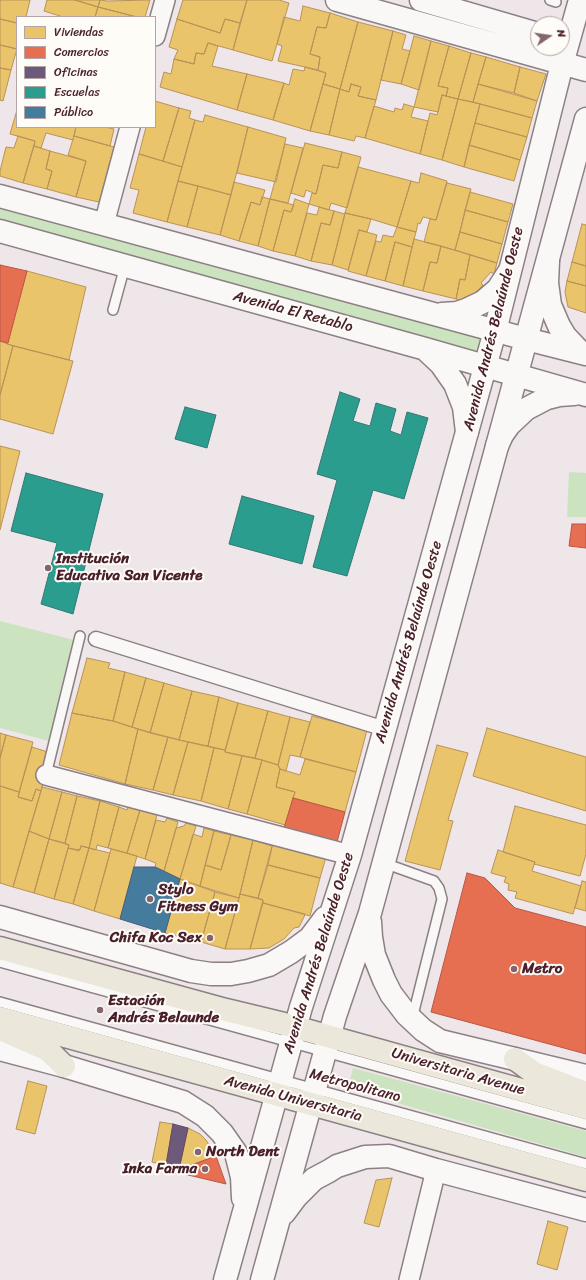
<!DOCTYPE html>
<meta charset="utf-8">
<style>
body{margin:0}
#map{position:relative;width:586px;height:1280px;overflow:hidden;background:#eee6e9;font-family:Sriracha,sans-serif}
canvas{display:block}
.legend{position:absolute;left:16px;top:16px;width:140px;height:112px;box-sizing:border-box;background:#fdfcf7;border:1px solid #b5a4a5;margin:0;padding:5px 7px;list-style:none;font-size:12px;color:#4a1f2b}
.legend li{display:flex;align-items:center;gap:8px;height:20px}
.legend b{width:20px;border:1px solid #b5a4a5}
.north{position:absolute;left:530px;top:16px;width:40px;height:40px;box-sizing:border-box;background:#fdfcf7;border:1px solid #b5a4a5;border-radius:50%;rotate:77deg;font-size:11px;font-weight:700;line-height:16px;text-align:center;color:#4a1f2b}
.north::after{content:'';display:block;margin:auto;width:14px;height:18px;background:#83656e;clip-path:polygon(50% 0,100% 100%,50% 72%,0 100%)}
</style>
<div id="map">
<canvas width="586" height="1280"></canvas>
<ul class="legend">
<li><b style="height:11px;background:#e9c46a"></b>Viviendas</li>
<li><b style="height:11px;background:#e76f51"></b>Comercios</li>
<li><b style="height:11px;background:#6d597a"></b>Oficinas</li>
<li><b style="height:11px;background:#2a9d8f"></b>Escuelas</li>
<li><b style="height:11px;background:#457b9d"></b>Público</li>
</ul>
<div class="north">N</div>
</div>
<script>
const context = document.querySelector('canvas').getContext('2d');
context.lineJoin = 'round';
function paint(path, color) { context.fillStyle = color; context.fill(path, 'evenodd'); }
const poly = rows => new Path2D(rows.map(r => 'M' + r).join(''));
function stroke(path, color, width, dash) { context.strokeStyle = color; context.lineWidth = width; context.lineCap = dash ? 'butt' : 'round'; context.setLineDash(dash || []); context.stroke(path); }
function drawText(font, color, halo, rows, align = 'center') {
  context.font = font + ' Sriracha,sans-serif'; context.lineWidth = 4; context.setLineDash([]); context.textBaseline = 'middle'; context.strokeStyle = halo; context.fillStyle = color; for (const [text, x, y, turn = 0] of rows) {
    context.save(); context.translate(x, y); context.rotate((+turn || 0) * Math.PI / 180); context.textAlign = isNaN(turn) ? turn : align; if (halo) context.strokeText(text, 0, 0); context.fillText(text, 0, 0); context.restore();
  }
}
paint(poly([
 [0,201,486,337,481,356,0,220],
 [569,472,586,473,586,517,567,517],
 [0,621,74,640,49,741,0,728],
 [353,1068,586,1131,586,1157,348,1089]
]), '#cce3c0');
const homes = poly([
 [0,0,30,0,26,17,17,17,17,23,0,19,0,0],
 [47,0,75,0,98,7,95,17,63,17,44,11,47,0],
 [75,0,100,0,98,7,75,0],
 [100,0,107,1,150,0,145,17,137,17,98,7,100,0],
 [183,0,247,0,240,23,225,19,220,33,177,19,183,0],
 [247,0,279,0,289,3,272,61,233,50,247,0],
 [303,6,330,13,326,28,317,27,310,54,320,57,318,70,278,61,282,46,277,44,284,17,300,21,303,6],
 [98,7,137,17,95,17,98,7],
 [330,13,358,22,340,89,323,84,326,73,318,70,320,57,310,54,317,27,326,28,330,13],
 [0,19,17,23,17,49,0,45,0,19],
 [177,19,220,33,225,19,240,23,233,50,208,43,204,54,196,53,194,64,174,59,178,50,169,47,177,19],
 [358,22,393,31,376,100,358,96,361,87,351,84,349,92,340,89,358,22],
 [393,31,406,35,402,49,410,51,401,84,381,80,393,31],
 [414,36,431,41,419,90,401,84,414,36],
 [431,41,449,46,438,86,448,88,446,96,442,95,438,112,414,107,431,41],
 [208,43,218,46,212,66,247,74,237,110,160,87,164,72,171,74,174,59,194,64,196,53,204,54,208,43],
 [0,45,17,49,11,70,0,68,0,45],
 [449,46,471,53,458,99,446,96,448,88,438,86,449,46],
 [471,53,486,57,473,102,458,99,471,53],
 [486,57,520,67,514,93,478,84,486,57],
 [305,67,326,73,310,131,273,120,284,83,289,85,293,69,304,71,305,67],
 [520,67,546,74,537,101,514,93,520,67],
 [0,68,11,70,3,101,0,100,0,68],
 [247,74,284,83,273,120,237,110,247,74],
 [323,84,340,89,329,135,310,131,323,84],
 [351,84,361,87,358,96,376,100,365,138,356,136,354,141,329,135,340,89,349,92,351,84],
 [478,84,537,101,532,118,473,102,478,84],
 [442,95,458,99,442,160,420,154,430,113,437,115,442,95],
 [458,99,480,104,464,167,442,160,458,99],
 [155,101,179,108,163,161,139,154,146,127,155,127,155,101],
 [404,104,414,107,411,117,428,121,420,154,365,138,374,106,394,112,395,108,402,110,404,104],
 [480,104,532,118,527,137,475,123,480,104],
 [179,108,191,111,189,118,195,120,182,167,163,161,179,108],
 [17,110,17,127,76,127,73,140,46,133,41,148,34,146,35,141,10,134,17,110],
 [205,115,248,127,231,195,178,181,195,120,203,122,205,115],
 [475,123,527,137,520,160,469,145,475,123],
 [76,127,105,127,114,129,110,146,74,136,76,127],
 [248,127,286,138,276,182,237,173,248,127],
 [18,136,35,141,23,183,0,176,0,171,6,147,14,148,18,136],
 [74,136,114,147,99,202,76,197,86,161,68,155,74,136],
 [305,143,342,152,338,168,323,165,316,194,306,190,304,197,291,193,305,143],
 [285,144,303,148,288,203,270,199,285,144],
 [469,145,520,160,514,181,464,167,469,145],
 [34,146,50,151,46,169,52,171,47,189,23,183,34,146],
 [50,151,86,161,76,197,47,189,52,171,46,169,50,151],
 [342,152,361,157,347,208,331,203,329,210,309,204,312,193,316,194,323,165,338,168,342,152],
 [139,154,182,167,167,222,133,213,139,190,130,188,139,154],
 [358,167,411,181,397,227,371,219,345,213,358,167],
 [421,173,447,181,436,220,423,217,420,224,418,223,416,232,397,227,411,181,419,183,421,173],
 [178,181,198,186,187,227,167,222,178,181],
 [234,182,265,190,260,205,251,202,239,241,220,235,234,182],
 [447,183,471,189,455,250,424,242,430,219,436,220,447,183],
 [198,186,231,195,220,235,187,227,198,186],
 [470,192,513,204,508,222,465,210,470,192],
 [262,197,270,199,258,246,239,241,251,202,260,205,262,197],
 [270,199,294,205,291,212,284,210,273,251,258,246,270,199],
 [295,199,309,204,295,256,273,251,284,210,291,212,295,199],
 [319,207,334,211,330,225,321,223,311,261,295,256,307,213,317,215,319,207],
 [465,210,508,222,502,244,460,232,465,210],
 [334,211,345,214,332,265,311,261,321,223,330,225,334,211],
 [345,213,371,219,367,232,359,230,348,270,332,265,345,213],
 [582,224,586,225,586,266,572,262,582,224],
 [397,227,416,232,412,247,395,242,385,281,366,276,376,241,381,242,383,235,393,237,397,227],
 [359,230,377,235,366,276,348,271,359,230],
 [460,232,502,244,497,263,455,250,460,232],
 [414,239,441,246,437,263,430,262,423,291,403,286,414,239],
 [395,242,412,247,403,286,385,281,395,242],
 [441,246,470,255,465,280,460,279,456,299,423,291,430,262,437,263,441,246],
 [470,255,497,263,494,274,491,272,481,283,483,285,467,302,456,299,460,279,465,280,470,255],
 [572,262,586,266,586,286,567,281,572,262],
 [27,271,86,287,69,360,7,344,27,271],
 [567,281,586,286,586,313,568,307,565,292,567,281],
 [0,341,13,346,0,395,0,341],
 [13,346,73,361,53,434,0,419,0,395,13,346],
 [0,446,20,451,0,530,0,446],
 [87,658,110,663,108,668,125,672,113,721,72,713,87,658],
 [125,672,146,678,132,727,113,721,125,672],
 [146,678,164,683,150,733,132,727,146,678],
 [164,683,192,691,179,740,150,733,164,683],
 [192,691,219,697,208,746,179,740,192,691],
 [219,697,238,703,225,750,208,746,219,697],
 [238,703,268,711,255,758,225,752,238,703],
 [268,711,290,717,278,765,255,758,268,711],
 [72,713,113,721,138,729,125,784,59,765,72,713],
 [312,716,367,730,356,772,300,757,312,716],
 [290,717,310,722,300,757,290,755,286,771,280,769,278,765,290,717],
 [487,728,586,757,586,811,473,776,487,728],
 [138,729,168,737,153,790,125,784,138,729],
 [0,733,6,735,0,758,0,733],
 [6,735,33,742,19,792,0,786,0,758,6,735],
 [168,737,188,742,173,795,153,790,168,737],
 [188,742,214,748,201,801,173,795,188,742],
 [437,745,468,753,448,820,453,821,440,870,405,861,437,745],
 [32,747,51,753,41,791,36,789,32,801,18,797,32,747],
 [214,748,225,750,225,752,242,756,228,809,201,801,214,748],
 [242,756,262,760,247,814,228,809,242,756],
 [305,759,356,772,345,812,293,798,295,792,276,787,280,769,300,775,305,759],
 [262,760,278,765,280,769,276,787,295,792,285,825,247,814,262,760],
 [0,786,19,792,18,797,32,801,36,789,41,791,13,887,0,883,0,786],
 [42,787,62,792,49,839,29,831,42,787],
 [62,792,77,796,65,843,49,839,62,792],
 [77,796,100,801,89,848,81,846,80,850,68,848,69,845,65,843,77,796],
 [100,801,119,807,108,848,97,845,96,850,89,848,100,801],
 [515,806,586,825,586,854,580,876,534,864,535,862,503,852,515,806],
 [119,807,127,810,128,807,140,810,127,853,108,848,119,807],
 [140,810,157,815,145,859,127,853,140,810],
 [167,818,178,822,164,871,155,867,156,863,145,859,156,820,165,822,167,818],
 [186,823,196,826,180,879,164,871,176,828,184,826,186,823],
 [204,828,214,831,200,886,180,879,193,834,202,837,204,828],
 [29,831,49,839,34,893,13,887,29,831],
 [214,831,231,835,221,870,205,865,214,831],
 [231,835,253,840,239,898,200,886,205,865,221,870,231,835],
 [49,839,69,845,54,899,34,893,49,839],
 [253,840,272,846,258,898,240,894,253,840],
 [273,843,326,857,320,878,268,865,273,843],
 [81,846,89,848,73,904,54,899,68,848,79,851,81,846],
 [89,848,110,853,94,911,73,904,89,848],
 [111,849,137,856,120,919,94,911,111,849],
 [498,850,535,862,532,871,581,886,573,914,515,898,517,892,508,890,509,884,504,882,506,877,491,873,498,850],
 [268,865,320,878,310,916,263,903,263,900,258,898,268,865],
 [180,879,215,892,201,942,165,933,180,879],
 [582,881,586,882,586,911,575,908,582,881],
 [215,892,239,898,225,949,201,942,215,892],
 [240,894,263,900,250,949,225,949,240,894],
 [263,903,305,914,304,917,299,927,294,928,284,939,269,948,250,949,263,903],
 [28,1081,47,1086,35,1134,16,1129,28,1081],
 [160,1122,173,1124,166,1165,152,1162,160,1122],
 [188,1128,200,1134,206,1140,216,1156,186,1167,184,1174,178,1174,188,1128],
 [392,1178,379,1227,364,1223,376,1180,392,1178],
 [548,1221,568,1227,557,1270,537,1264,548,1221]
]);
paint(homes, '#e9c46a');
stroke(homes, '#b99257', 1);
const shops = poly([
 [0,265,27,271,8,343,0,341,0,265],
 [572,524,586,524,586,548,569,546,572,524],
 [293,798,345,812,337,842,284,828,293,798],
 [467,873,485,878,515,908,586,927,586,1054,431,1012,467,873],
 [216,1156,226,1184,184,1174,186,1167,216,1156]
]);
paint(shops, '#e76f51');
stroke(shops, '#b85746', 1);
const offices = poly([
 [173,1124,188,1128,178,1174,170,1172,171,1165,166,1165,173,1124]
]);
paint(offices, '#6d597a');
stroke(offices, '#624862', 1);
const schools = poly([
 [340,392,360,399,353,421,370,426,376,403,396,409,390,431,401,435,407,412,428,418,404,499,373,490,347,576,313,567,337,480,317,474,340,392],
 [185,407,216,415,207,448,175,439,185,407],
 [26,473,103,494,73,614,41,604,57,543,11,531,26,473],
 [242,496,314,516,302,564,229,544,242,496]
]);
paint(schools, '#2a9d8f');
stroke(schools, '#347771', 1);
const public = poly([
 [134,867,155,867,180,879,165,933,120,919,134,867]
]);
paint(public, '#457b9d');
stroke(public, '#465f7b', 1);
const service = poly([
 [550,0,556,2],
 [113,310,125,266],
 [46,775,80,636],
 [384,863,434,881,439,888,442,899,412,1019],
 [0,962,586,1124],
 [0,1002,586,1164]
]);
const pedestrian = poly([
 [96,639,385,729]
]);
const minor = poly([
 [155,36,165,0],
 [104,224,130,127],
 [46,775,350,855],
 [409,1280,436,1170]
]);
const tertiary = poly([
 [337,0,586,70],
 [421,0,538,34],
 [0,917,191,971,211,974,231,974,248,971,269,965,291,952,310,938,325,918],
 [370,922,371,937,374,955,384,980,391,994,407,1015,423,1030,440,1041,586,1076],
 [0,1049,64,1066,183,1102,205,1116,222,1133,236,1153,242,1177,243,1198],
 [284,1213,296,1197,314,1179,329,1171,337,1166,365,1157,389,1156,436,1170,586,1210],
 [225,1280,301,1007,350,855,467,432,495,331,562,64,580,0],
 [262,1280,335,1016,370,913,586,119]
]);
const secondary = poly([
 [0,196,526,339,586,354],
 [0,231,422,348,586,395],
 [548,261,547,283,550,305,559,326,565,336,580,352],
 [442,314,457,313,466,310,483,302,498,289,509,272],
 [425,349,441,364,455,384,464,407,467,432],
 [497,446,502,435,509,425,526,409,547,398,559,395,574,394]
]);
const primary = poly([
 [0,948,226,1010,284,1024,586,1108],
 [0,1018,586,1180],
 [0,1029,48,1050,64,1066],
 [515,1059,534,1073,586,1093]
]);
stroke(service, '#8c8084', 12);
stroke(pedestrian, '#8c8084', 17);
stroke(minor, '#8c8084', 22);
stroke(tertiary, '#8c8084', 25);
stroke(secondary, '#8c8084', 25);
stroke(primary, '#8c8084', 25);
stroke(service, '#f9f8f7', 9);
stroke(pedestrian, '#f9f8f7', 14);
stroke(minor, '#f9f8f7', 19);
stroke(tertiary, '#f9f8f7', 22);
stroke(secondary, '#f9f8f7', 22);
stroke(primary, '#ebe7db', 22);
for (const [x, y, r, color] of [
 [48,568,4,"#83656e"],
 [150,899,4,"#83656e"],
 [210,938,4,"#83656e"],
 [514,969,4,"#83656e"],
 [100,1010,4,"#83656e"],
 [198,1152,4,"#83656e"],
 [205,1169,4,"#83656e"]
]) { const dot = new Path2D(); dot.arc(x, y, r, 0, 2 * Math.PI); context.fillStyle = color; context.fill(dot); stroke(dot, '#fdfcf7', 1.5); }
drawText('15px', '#4a1f2b', '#fdfcf7', [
 ["Avenida El Retablo",293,312,15],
 ["Avenida Andrés Belaúnde Oeste",494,329,-76],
 ["Avenida Andrés Belaúnde Oeste",409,642,-74],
 ["Avenida Andrés Belaúnde Oeste",319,953,-73],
 ["Universitaria Avenue",458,1072,16],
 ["Metropolitano",355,1086,15],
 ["Avenida Universitaria",293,1099,15]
]);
drawText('bold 15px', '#4a1f2b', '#fdfcf7', [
 ["Institución",56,559],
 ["Educativa San Vicente",56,576],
 ["Stylo",158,890],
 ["Fitness Gym",158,907],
 ["Chifa Koc Sex",202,938,"right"],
 ["Metro",522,969],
 ["Estación",108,1001],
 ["Andrés Belaunde",108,1018],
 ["North Dent",206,1152],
 ["Inka Farma",197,1169,"right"]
], 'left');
</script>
